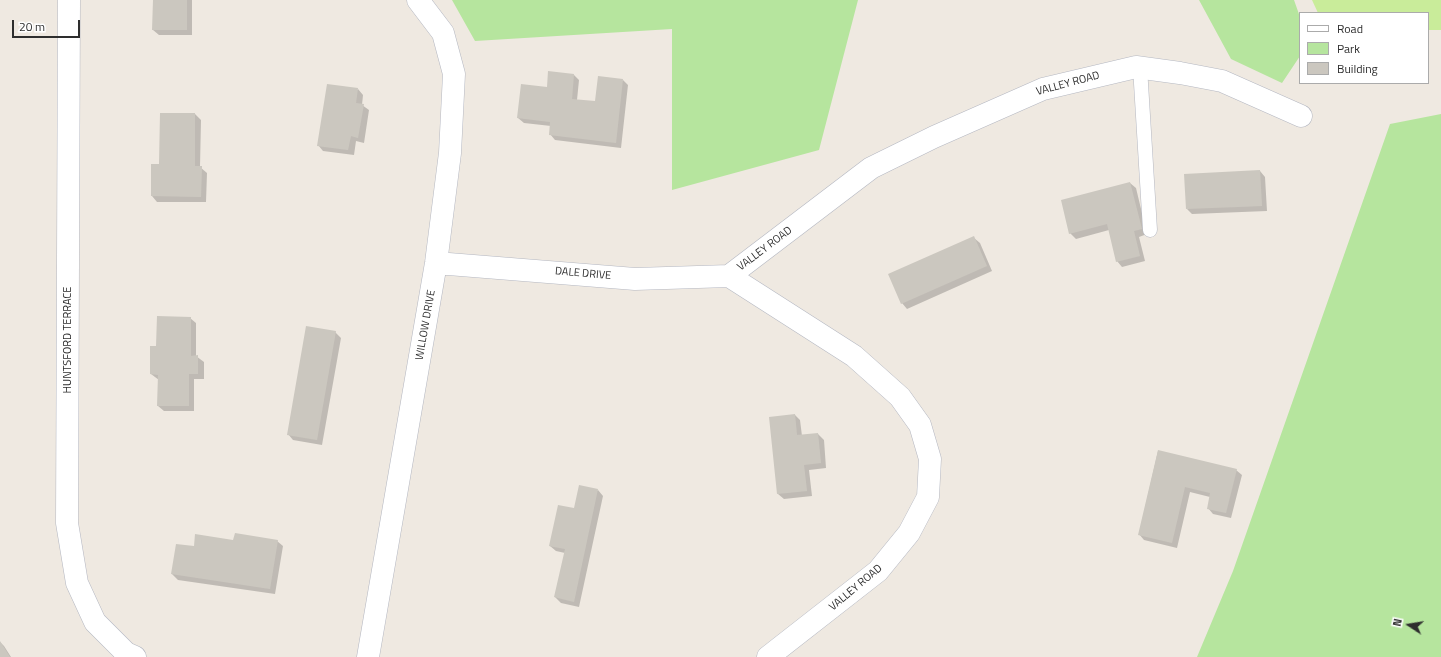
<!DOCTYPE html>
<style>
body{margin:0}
#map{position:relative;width:1441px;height:657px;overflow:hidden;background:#efe9e1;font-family:"Titillium Web",sans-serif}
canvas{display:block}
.legend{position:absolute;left:1299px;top:12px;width:130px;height:72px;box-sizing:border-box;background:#fff;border:1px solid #ababab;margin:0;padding:5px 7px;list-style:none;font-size:12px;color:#2e2e2e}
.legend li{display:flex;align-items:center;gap:8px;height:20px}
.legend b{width:20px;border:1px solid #ababab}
.north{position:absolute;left:1389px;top:605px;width:40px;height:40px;-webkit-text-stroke:3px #fff;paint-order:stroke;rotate:282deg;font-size:11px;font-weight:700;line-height:16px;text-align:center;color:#2e2e2e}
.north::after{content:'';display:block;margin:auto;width:14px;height:18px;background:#2e2e2e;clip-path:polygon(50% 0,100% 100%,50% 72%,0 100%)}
.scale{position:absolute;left:12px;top:20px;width:68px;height:18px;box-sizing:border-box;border:2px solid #2e2e2e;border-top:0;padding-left:5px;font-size:12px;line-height:14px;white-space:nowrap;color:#2e2e2e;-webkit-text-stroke:3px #fff;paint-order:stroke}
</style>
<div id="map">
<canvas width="1441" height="657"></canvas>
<ul class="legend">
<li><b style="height:5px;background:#fff"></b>Road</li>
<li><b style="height:11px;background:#b6e59e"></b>Park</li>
<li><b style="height:11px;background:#cbc7bf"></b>Building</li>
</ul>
<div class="north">N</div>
<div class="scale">20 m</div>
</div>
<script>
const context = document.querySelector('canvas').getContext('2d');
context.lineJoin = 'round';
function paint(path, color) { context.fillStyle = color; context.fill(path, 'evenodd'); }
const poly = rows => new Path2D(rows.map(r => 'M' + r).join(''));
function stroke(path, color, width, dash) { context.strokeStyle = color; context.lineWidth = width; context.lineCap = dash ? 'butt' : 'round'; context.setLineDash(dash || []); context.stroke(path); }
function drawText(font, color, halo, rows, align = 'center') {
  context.font = font + ' "Titillium Web",sans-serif'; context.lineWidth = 3; context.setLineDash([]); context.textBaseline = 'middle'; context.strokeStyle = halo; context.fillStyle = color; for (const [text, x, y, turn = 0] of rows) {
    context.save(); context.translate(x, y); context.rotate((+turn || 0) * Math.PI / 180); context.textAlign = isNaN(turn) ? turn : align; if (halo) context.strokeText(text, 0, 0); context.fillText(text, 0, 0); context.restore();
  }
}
paint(poly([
 [452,0,858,0,819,150,672,190,672,29,475,41],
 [1199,0,1294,0,1300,17,1300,56,1282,83,1231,59],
 [1441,114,1441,657,1197,657,1233,571,1390,124]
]), '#b6e59e');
paint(poly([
 [1312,0,1441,0,1441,30,1428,30,1428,13,1318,13]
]), '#c9ec9a');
paint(poly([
 [154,0,192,0,192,35,159,35,153,30],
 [574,75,579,80,577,100,596,102,623,80,628,85,621,148,555,140,550,134,551,126,524,123,518,118,547,88],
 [358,89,363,95,362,105,369,110,364,143,356,141,354,155,323,151,318,145],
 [161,114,195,114,201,120,200,167,207,173,206,202,157,202,152,196,152,165,160,165],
 [1260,171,1265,177,1267,211,1192,214,1187,209],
 [1130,183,1136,188,1147,234,1139,237,1145,261,1122,267,1117,261,1109,230,1076,239,1070,233],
 [974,238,980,243,992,271,907,309,902,303],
 [190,318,196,323,196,356,204,362,204,379,194,379,194,411,164,411,158,406,159,380,151,374,157,347],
 [335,332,341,338,322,445,293,440,288,434],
 [795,415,800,420,802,436,818,434,824,440,826,468,809,470,812,496,784,499,778,494],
 [1158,451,1236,470,1242,475,1231,518,1213,514,1208,508,1210,497,1190,492,1177,548,1144,540,1139,534],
 [598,490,603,496,579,607,561,603,555,597,565,553,556,551,550,546,574,509],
 [277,541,283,546,275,594,178,580,172,574,194,547,234,542],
 [0,642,4,646,11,657,0,657]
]), '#0003');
paint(poly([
 [153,0,187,0,187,30,152,30],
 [548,71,574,74,572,99,595,101,598,76,623,79,616,143,549,135,550,122,517,118,521,84,547,87],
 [327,84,358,88,356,103,364,104,358,138,351,136,348,150,317,146],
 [160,113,195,113,195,166,202,166,201,197,151,196,151,164,159,164],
 [1260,170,1262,206,1186,209,1184,174],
 [1130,182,1142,229,1134,231,1140,256,1116,262,1107,224,1069,234,1061,200],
 [974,236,987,266,901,304,888,274],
 [157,316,191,317,191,356,198,355,198,374,189,374,189,406,157,406,158,375,150,374,150,346,156,346],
 [306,326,336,331,317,440,287,435],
 [795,414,797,435,818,433,821,463,804,465,807,491,777,494,769,417],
 [1158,450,1237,469,1226,513,1207,509,1210,493,1185,487,1172,543,1138,535],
 [579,485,598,489,574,602,554,597,565,549,549,546,558,505,574,508],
 [235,533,278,540,270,589,171,574,176,544,194,546,195,534,233,540],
 [0,641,10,657,0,657]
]), '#cbc7bf');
const service = poly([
 [1140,67,1150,230]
]);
const minor = poly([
 [69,0,67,523,77,583,95,622,126,653,135,657],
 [436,263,635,279,729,276],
 [729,276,871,168,934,137,1043,89,1136,67,1180,73,1222,81,1301,116],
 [729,276,854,356,900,397,920,425,930,459,928,497,909,533,878,571,768,657],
 [368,657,436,263,450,153,454,74,443,33,418,0]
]);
stroke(service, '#b4b7c1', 15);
stroke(minor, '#b4b7c1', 23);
stroke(service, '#fff', 14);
stroke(minor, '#fff', 22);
drawText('11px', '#2e2e2e', '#fff', [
 ["VALLEY ROAD",1068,84,-15],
 ["VALLEY ROAD",765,249,-37],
 ["DALE DRIVE",583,274,5],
 ["WILLOW DRIVE",426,325,-80],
 ["HUNTSFORD TERRACE",68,340,-90],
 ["VALLEY ROAD",856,588,-40]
]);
</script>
